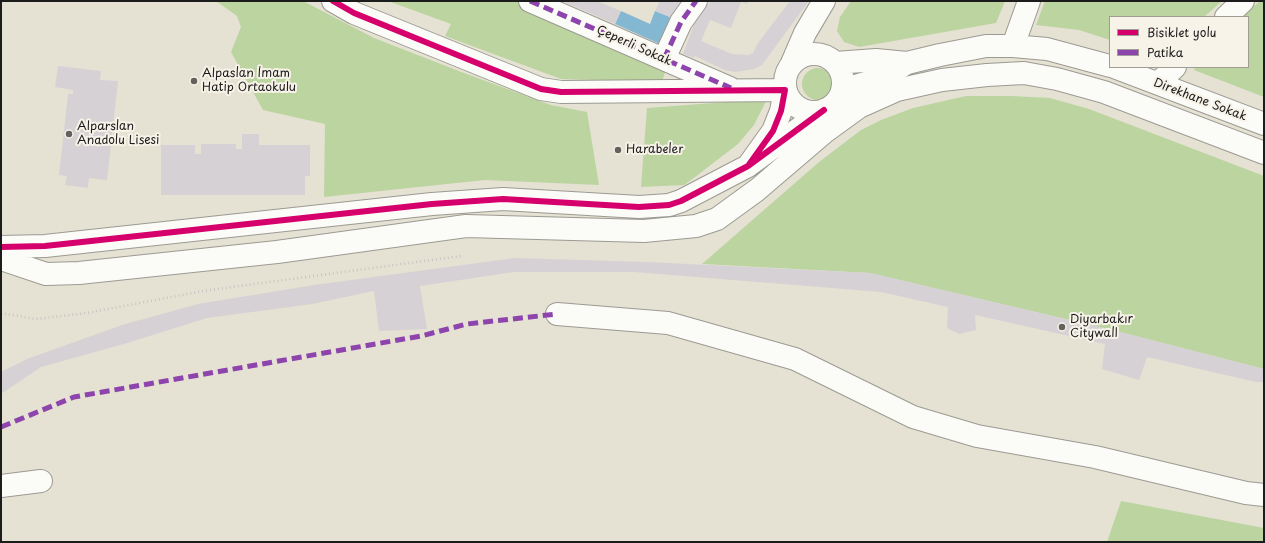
<!DOCTYPE html>
<meta charset="utf-8">
<style>
body{margin:0}
#map{position:relative;width:1265px;height:543px;overflow:hidden;background:#e5e2d3;font-family:"Playpen Sans",sans-serif}
canvas{display:block}
.frame{position:absolute;inset:0;border:2px solid #1c1c1c;pointer-events:none}
.legend{position:absolute;left:1109px;top:16px;width:140px;height:52px;box-sizing:border-box;background:#f7f3e8;border:1px solid #9f9d96;margin:0;padding:5px 7px;list-style:none;font-size:12px;color:#1c1c1c}
.legend li{display:flex;align-items:center;gap:8px;height:20px}
.legend b{width:20px;border:1px solid #9f9d96}
</style>
<div id="map">
<canvas width="1265" height="543"></canvas>
<div class="frame"></div>
<ul class="legend">
<li><b style="height:5px;background:#d6006c"></b>Bisiklet yolu</li>
<li><b style="height:5px;background:#8e44ad"></b>Patika</li>
</ul>
</div>
<script>
const context = document.querySelector('canvas').getContext('2d');
context.lineJoin = 'round';
function paint(path, color) { context.fillStyle = color; context.fill(path, 'evenodd'); }
const poly = rows => new Path2D(rows.map(r => 'M' + r).join(''));
function stroke(path, color, width, dash) { context.strokeStyle = color; context.lineWidth = width; context.lineCap = dash ? 'butt' : 'round'; context.setLineDash(dash || []); context.stroke(path); }
function drawText(font, color, halo, rows, align = 'center') {
  context.font = font + ' "Playpen Sans",sans-serif'; context.lineWidth = 4; context.setLineDash([]); context.textBaseline = 'middle'; context.strokeStyle = halo; context.fillStyle = color; for (const [text, x, y, turn = 0] of rows) {
    context.save(); context.translate(x, y); context.rotate((+turn || 0) * Math.PI / 180); context.textAlign = isNaN(turn) ? turn : align; if (halo) context.strokeText(text, 0, 0); context.fillText(text, 0, 0); context.restore();
  }
}
paint(poly([
 [216,1,303,1,374,38,464,73,551,105,587,112,599,185,485,180,324,197,325,124,263,110,231,52,241,27,237,16],
 [388,1,521,1,667,65,662,82,561,79,445,36,451,24],
 [851,1,1005,1,996,23,859,47,844,42,837,31,840,17],
 [1045,1,1222,1,1204,17,1110,17,1110,40,1079,30,1036,25],
 [1260,1,1264,1,1264,97,1194,70,1195,67,1248,67,1248,17,1241,17],
 '802 84a16 16 0 1 1 32 0a16 16 0 1 1-32 0Z',
 [966,96,1011,96,1050,98,1089,109,1264,176,1264,369,1112,330,870,273,702,264,819,162,861,130,881,120,913,108],
 [767,99,754,125,738,144,695,177,684,185,641,187,647,108],
 [1121,501,1264,528,1264,542,1107,542]
]), '#bbd4a0');
paint(poly([
 [621,11,650,24,655,11,670,17,660,44,615,24]
]), '#84b7d2');
paint(poly([
 [562,1,597,1,621,11,615,24],
 [660,1,681,1,670,17,655,11],
 [711,1,748,1,747,4,741,2,731,28,710,20,701,41,732,54,748,55,753,53,758,43,790,1,809,1,762,65,754,69,735,72,725,70,695,56,694,58,683,54,695,22],
 [58,66,101,71,100,80,118,81,107,180,89,178,88,188,65,185,67,176,59,175,68,94,73,94,73,90,55,87],
 [242,134,259,134,259,145,310,145,310,176,305,176,305,195,161,195,161,145,195,145,195,154,201,154,201,144,236,144,236,149,242,149],
 [515,258,647,262,870,273,1112,330,1264,369,1264,382,1256,382,1147,357,1139,380,1102,369,1105,344,975,315,976,330,959,334,947,328,948,307,881,292,634,272,514,272,420,286,427,329,379,331,374,291,312,304,207,318,124,344,41,367,1,394,1,372,27,359,122,325,198,304,314,285]
]), '#d6d1d5');
const minor = poly([
 [333,1,354,13,541,89,561,92,785,90,781,111,773,131,748,166,824,110,840,121],
 [530,1,730,88],
 [1226,17,1243,1],
 [1013,46,1029,1],
 '785 83a29 29 0 1 1 58 0a29 29 0 1 1-58 0Z',
 [664,59,681,22,696,1],
 [792,63,805,33,824,1],
 [835,63,876,60,907,63,882,78,842,90,848,102],
 [907,63,940,55,986,46,1013,46,1047,49,1110,66],
 [1114,67,1264,124],
 [1158,83,1175,67],
 [1,247,45,246,432,204,503,199,639,207,669,205,681,201,748,166],
 [1,259,46,274,79,273,277,252,466,226,644,231,696,226,717,219,757,190,826,131,859,107,897,90,942,80,987,75,1024,73,1057,79,1104,92,1264,153],
 [557,314,668,323,795,359,913,417,977,436,1095,457,1246,493,1264,495],
 [1,486,41,481]
]);
stroke(minor, '#9c9a92', 24);
stroke(poly([
 [1,313,36,319,87,313,203,291,461,256]
]), '#c6c5c1', 2.5, [1, 3]);
stroke(minor, '#fbfbf8', 22);
stroke(poly([
 [530,1,731,88],
 [664,59,681,22,696,1],
 [1,427,74,397,421,336,467,324,557,314]
]), '#8e44ad', 5, [10, 5]);
stroke(poly([
 [333,1,354,13,541,89,561,92,785,90,781,111,773,131,748,166,824,110],
 [1,247,45,246,432,204,503,199,639,207,669,205,681,201,748,166]
]), '#d6006c', 6);
for (const [x, y, r, color] of [
 [194,81,4,"#62615c"],
 [69,134,4,"#62615c"],
 [618,150,4,"#62615c"],
 [1062,327,4,"#62615c"]
]) { const dot = new Path2D(); dot.arc(x, y, r, 0, 2 * Math.PI); context.fillStyle = color; context.fill(dot); stroke(dot, '#f7f3e8', 1.5); }
drawText('12px', '#1c1c1c', '#f7f3e8', [
 ["Çeperli Sokak",634,46,24],
 ["Direkhane Sokak",1200,100,21]
]);
drawText('12px', '#1c1c1c', '#f7f3e8', [
 ["Alpaslan İmam",202,74],
 ["Hatip Ortaokulu",202,88],
 ["Alparslan",77,127],
 ["Anadolu Lisesi",77,141],
 ["Harabeler",626,150],
 ["Diyarbakır",1070,320],
 ["Citywall",1070,334]
], 'left');
</script>
